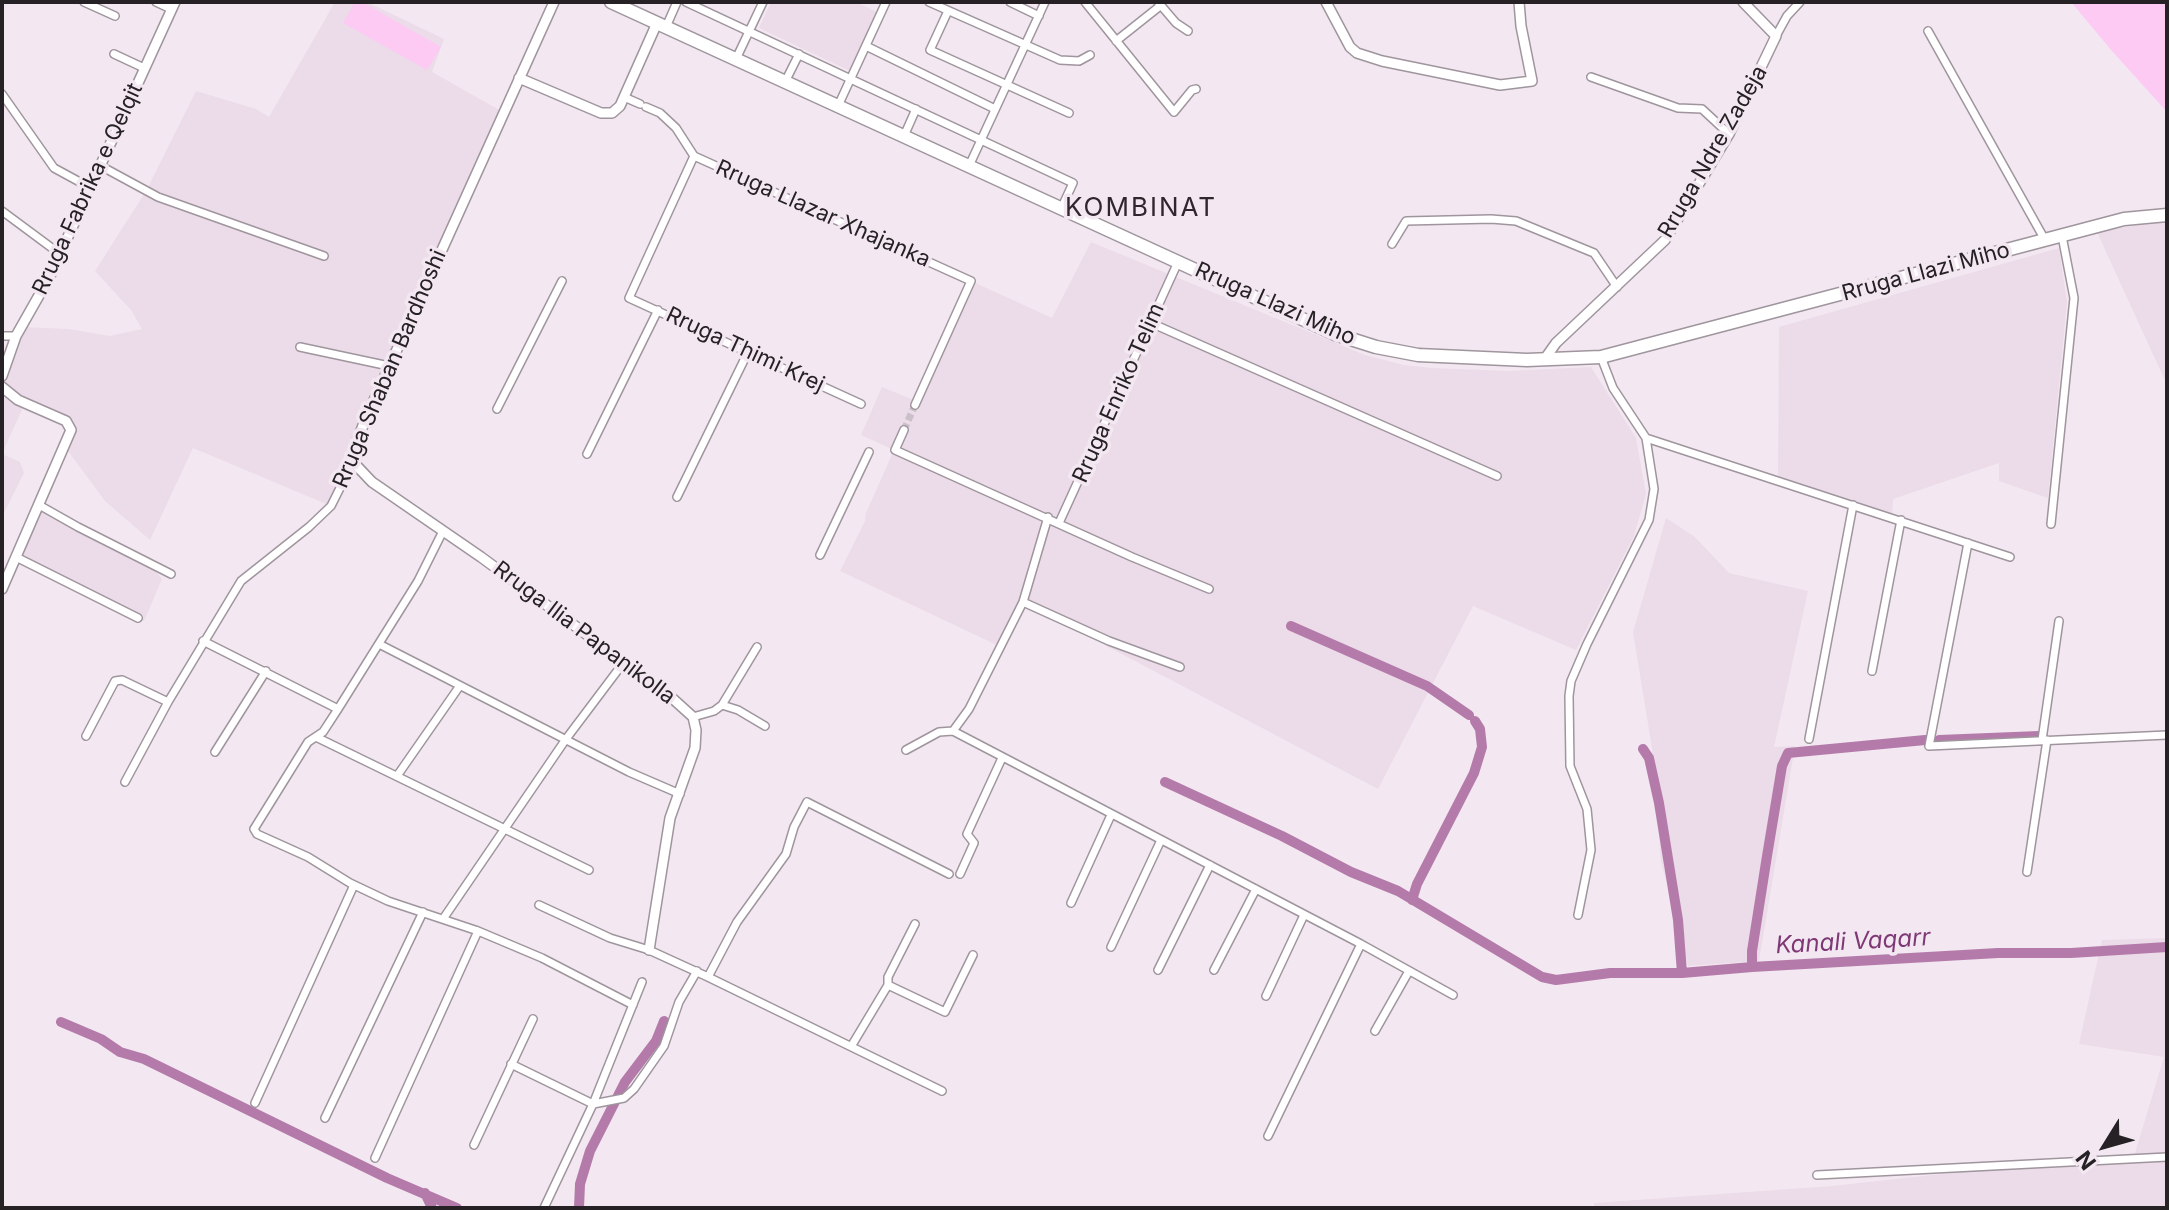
<!DOCTYPE html>
<style>
body{margin:0}
#map{position:relative;width:2169px;height:1210px;overflow:hidden;background:#f3e8f1;font-family:Inter,sans-serif}
canvas{display:block}
.frame{position:absolute;inset:0;border:4px solid #252124;pointer-events:none}
.north{position:absolute;left:2065px;top:1106px;width:80px;height:80px;-webkit-text-stroke:6px #f3e8f1;paint-order:stroke;rotate:233deg;font-size:22px;font-weight:700;line-height:32px;text-align:center;color:#252124}
.north::after{content:'';display:block;margin:auto;width:28px;height:36px;background:#252124;clip-path:polygon(50% 0,100% 100%,50% 72%,0 100%)}
</style>
<div id="map">
<canvas width="2169" height="1210"></canvas>
<div class="frame"></div>
<div class="north">N</div>
</div>
<script>
const context = document.querySelector('canvas').getContext('2d');
context.lineJoin = 'round';
function paint(path, color) { context.fillStyle = color; context.fill(path, 'evenodd'); }
const poly = rows => new Path2D(rows.map(r => 'M' + r).join(''));
function stroke(path, color, width, dash) { context.strokeStyle = color; context.lineWidth = width; context.lineCap = dash ? 'butt' : 'round'; context.setLineDash(dash || []); context.stroke(path); }
function drawText(font, color, halo, rows, align = 'center') {
  context.font = font + ' Inter,sans-serif'; context.lineWidth = 7; context.setLineDash([]); context.textBaseline = 'middle'; context.strokeStyle = halo; context.fillStyle = color; for (const [text, x, y, turn = 0] of rows) {
    context.save(); context.translate(x, y); context.rotate((+turn || 0) * Math.PI / 180); context.textAlign = isNaN(turn) ? turn : align; if (halo) context.strokeText(text, 0, 0); context.fillText(text, 0, 0); context.restore();
  }
}
paint(poly([
 [335,2,367,2,444,39,432,72,503,112,443,245,353,462,331,506,193,448,150,540,105,501,65,447,70,427,25,403,2,454,20,462,24,473,2,517,2,376,22,327,69,329,110,336,142,329,131,310,95,271,146,191,196,91,256,109,269,117],
 [771,2,856,2,877,12,850,71,759,28],
 [2156,222,2167,223,2167,385,2097,232],
 [1091,242,1365,355,1404,365,1432,368,1508,371,1591,367,1636,438,1646,494,1634,536,1576,650,1473,606,1378,789,1023,602,1001,647,840,571,865,521,866,513,894,450,861,435,882,387,916,401,971,281,1052,318],
 [2059,248,2067,302,2048,498,1999,481,1999,463,1893,499,1892,517,1778,480,1779,327],
 [39,505,148,563,162,579,144,621,16,557],
 [1666,518,1695,537,1729,573,1808,591,1774,747,1795,746,1759,961,1688,966,1661,861,1652,748,1633,632],
 [2167,938,2167,1208,1594,1208,1594,1203,1832,1186,2135,1153,2164,1057,2079,1044,2102,940]
]), '#ecdbe9');
paint(poly([
 [355,2,362,2,441,47,427,70,343,23],
 [2071,2,2167,2,2167,112,2112,51]
]), '#fccaf3');
stroke(poly([
 [1291,626,1427,686,1469,715],
 [1925,740,1788,753,1782,766,1767,856,1752,951,1752,967,1998,953,2071,953,2167,947],
 [1939,740,2039,736],
 [1643,749,1649,758,1659,803,1678,920,1682,973],
 [1165,782,1282,836,1351,872,1398,891,1542,977,1556,980,1610,973,1682,973,1752,967],
 [1412,900,1417,884,1474,773,1482,747,1480,729,1475,721],
 [61,1022,101,1039,120,1052,144,1059,387,1178,457,1208],
 [425,1193,432,1208],
 [579,1208,580,1184,590,1151,625,1082,656,1041,664,1021]
]), '#b47baa', 10);
stroke(poly([
 [904,430,915,405]
]), '#cac0c8', 7, [7, 3.5]);
const minor = poly([
 [84,2,115,16],
 [156,2,171,9],
 [686,2,1073,183,1061,209],
 [929,2,1060,60,1079,61,1090,55],
 [1010,2,1039,16],
 [1085,2,1174,112,1192,90,1196,89],
 [1158,2,1176,23,1188,31],
 [948,11,930,50,1069,113],
 [666,27,677,2],
 [1928,31,2045,240],
 [1776,36,1787,16,1800,2],
 [1116,41,1160,6],
 [866,46,995,109],
 [114,54,144,68],
 [736,59,763,2],
 [1591,77,1678,108,1702,109,1729,134],
 [785,82,799,54],
 [2,94,54,168,89,187],
 [624,97,640,104],
 [838,106,886,2],
 [646,107,660,113,676,128,694,156,971,281,915,405],
 [904,136,916,109],
 [694,156,629,298,861,404],
 [99,165,158,197,324,256],
 [969,166,1045,2],
 [2,211,60,254],
 [1392,244,1406,221,1491,219,1516,221,1594,253,1617,287],
 [1151,323,1497,476],
 [2,336,16,336],
 [300,347,389,366],
 [497,409,562,281],
 [904,430,895,450,1132,557,1209,589],
 [1646,438,2010,557],
 [587,454,658,310],
 [677,497,748,352],
 [39,505,78,527,171,574],
 [1059,523,1178,262],
 [2051,524,2074,298,2062,236],
 [443,531,418,581,338,709,323,732,308,742,254,829,257,834,308,857,350,883,388,901,478,931,542,958,633,1005],
 [1968,543,1929,746,2167,735],
 [820,555,869,452],
 [16,557,138,618],
 [1023,602,1109,641,1180,667],
 [203,641,338,709],
 [379,644,629,772,680,794],
 [1872,671,1901,520],
 [722,705,738,710,765,726],
 [693,717,714,711,722,705,757,647],
 [953,731,1361,944,1453,995],
 [86,736,115,681,122,680,168,702],
 [316,737,589,870],
 [1809,739,1853,505],
 [2042,740,2059,621],
 [906,750,939,732,953,731,969,709,1023,602,1048,517],
 [215,752,266,671],
 [397,776,459,687],
 [125,782,168,702,241,581,309,527,331,506,353,462],
 [2027,872,2047,740],
 [960,874,974,843,967,834,1002,758],
 [1071,903,1111,815],
 [539,905,610,938,649,950,708,977,942,1091],
 [1578,915,1591,850,1587,809,1570,766,1569,696,1571,681,1587,644,1649,520,1654,489,1646,438,1613,388,1601,357],
 [443,919,566,739,624,662],
 [1111,947,1161,840],
 [1158,970,1210,865],
 [1214,970,1256,889],
 [708,977,737,922,786,854,794,827,807,802,949,874],
 [888,985,888,977,915,924],
 [1266,996,1304,915],
 [1375,1031,1409,971],
 [852,1045,888,985,945,1012,973,955],
 [511,1064,593,1104],
 [255,1103,354,885],
 [593,1104,624,1098,634,1089,664,1046,679,1002,697,971],
 [325,1118,423,912],
 [1268,1136,1361,944],
 [474,1145,533,1019],
 [375,1158,478,931],
 [1817,1175,2167,1157],
 [544,1208,593,1104,642,982]
]);
const tertiary = poly([
 [554,2,366,418,355,446,353,462,372,482,481,557,586,634,672,698,693,717,696,730,695,748,670,818,649,950],
 [1326,2,1350,47,1357,53,1382,61,1500,85,1532,81,1521,26,1519,2],
 [519,78,601,113,612,113,620,106,657,23],
 [1544,360,1556,343,1665,240,1729,134,1776,36,1743,2],
 [2,376,16,336,50,276,175,2],
 [2,387,18,400,66,421,71,430,2,589]
]);
const primary = poly([
 [611,2,1335,334,1376,347,1418,355,1527,360,1601,357,2124,219,2167,215]
]);
stroke(minor, '#9f959d', 10);
stroke(tertiary, '#9f959d', 12);
stroke(primary, '#9f959d', 15);
stroke(minor, '#fff', 7);
stroke(tertiary, '#fff', 9);
stroke(primary, '#fff', 12);
drawText('22px', '#252124', '#f3e8f1', [
 ["Rruga Ndre Zadeja",1713,152,-60],
 ["Rruga Fabrika e Qelqit",88,189,-65],
 ["Rruga Llazar Xhajanka",823,214,24],
 ["Rruga Llazi Miho",1926,272,-15],
 ["Rruga Llazi Miho",1275,304,24],
 ["Rruga Thimi Krej",745,350,25],
 ["Rruga Shaban Bardhoshi",390,369,-67],
 ["Rruga Enriko Telim",1119,393,-66],
 ["Rruga Ilia Papanikolla",584,633,37]
]);
drawText('italic 24px', '#7e3875', '#f3e8f1', [
 ["Kanali Vaqarr",1853,942,-3]
]);
context.letterSpacing = '2px';
drawText('26px', '#2f272d', '#f3e8f1', [
 ["KOMBINAT",1141,208]
]);
context.letterSpacing = '0px';
</script>
